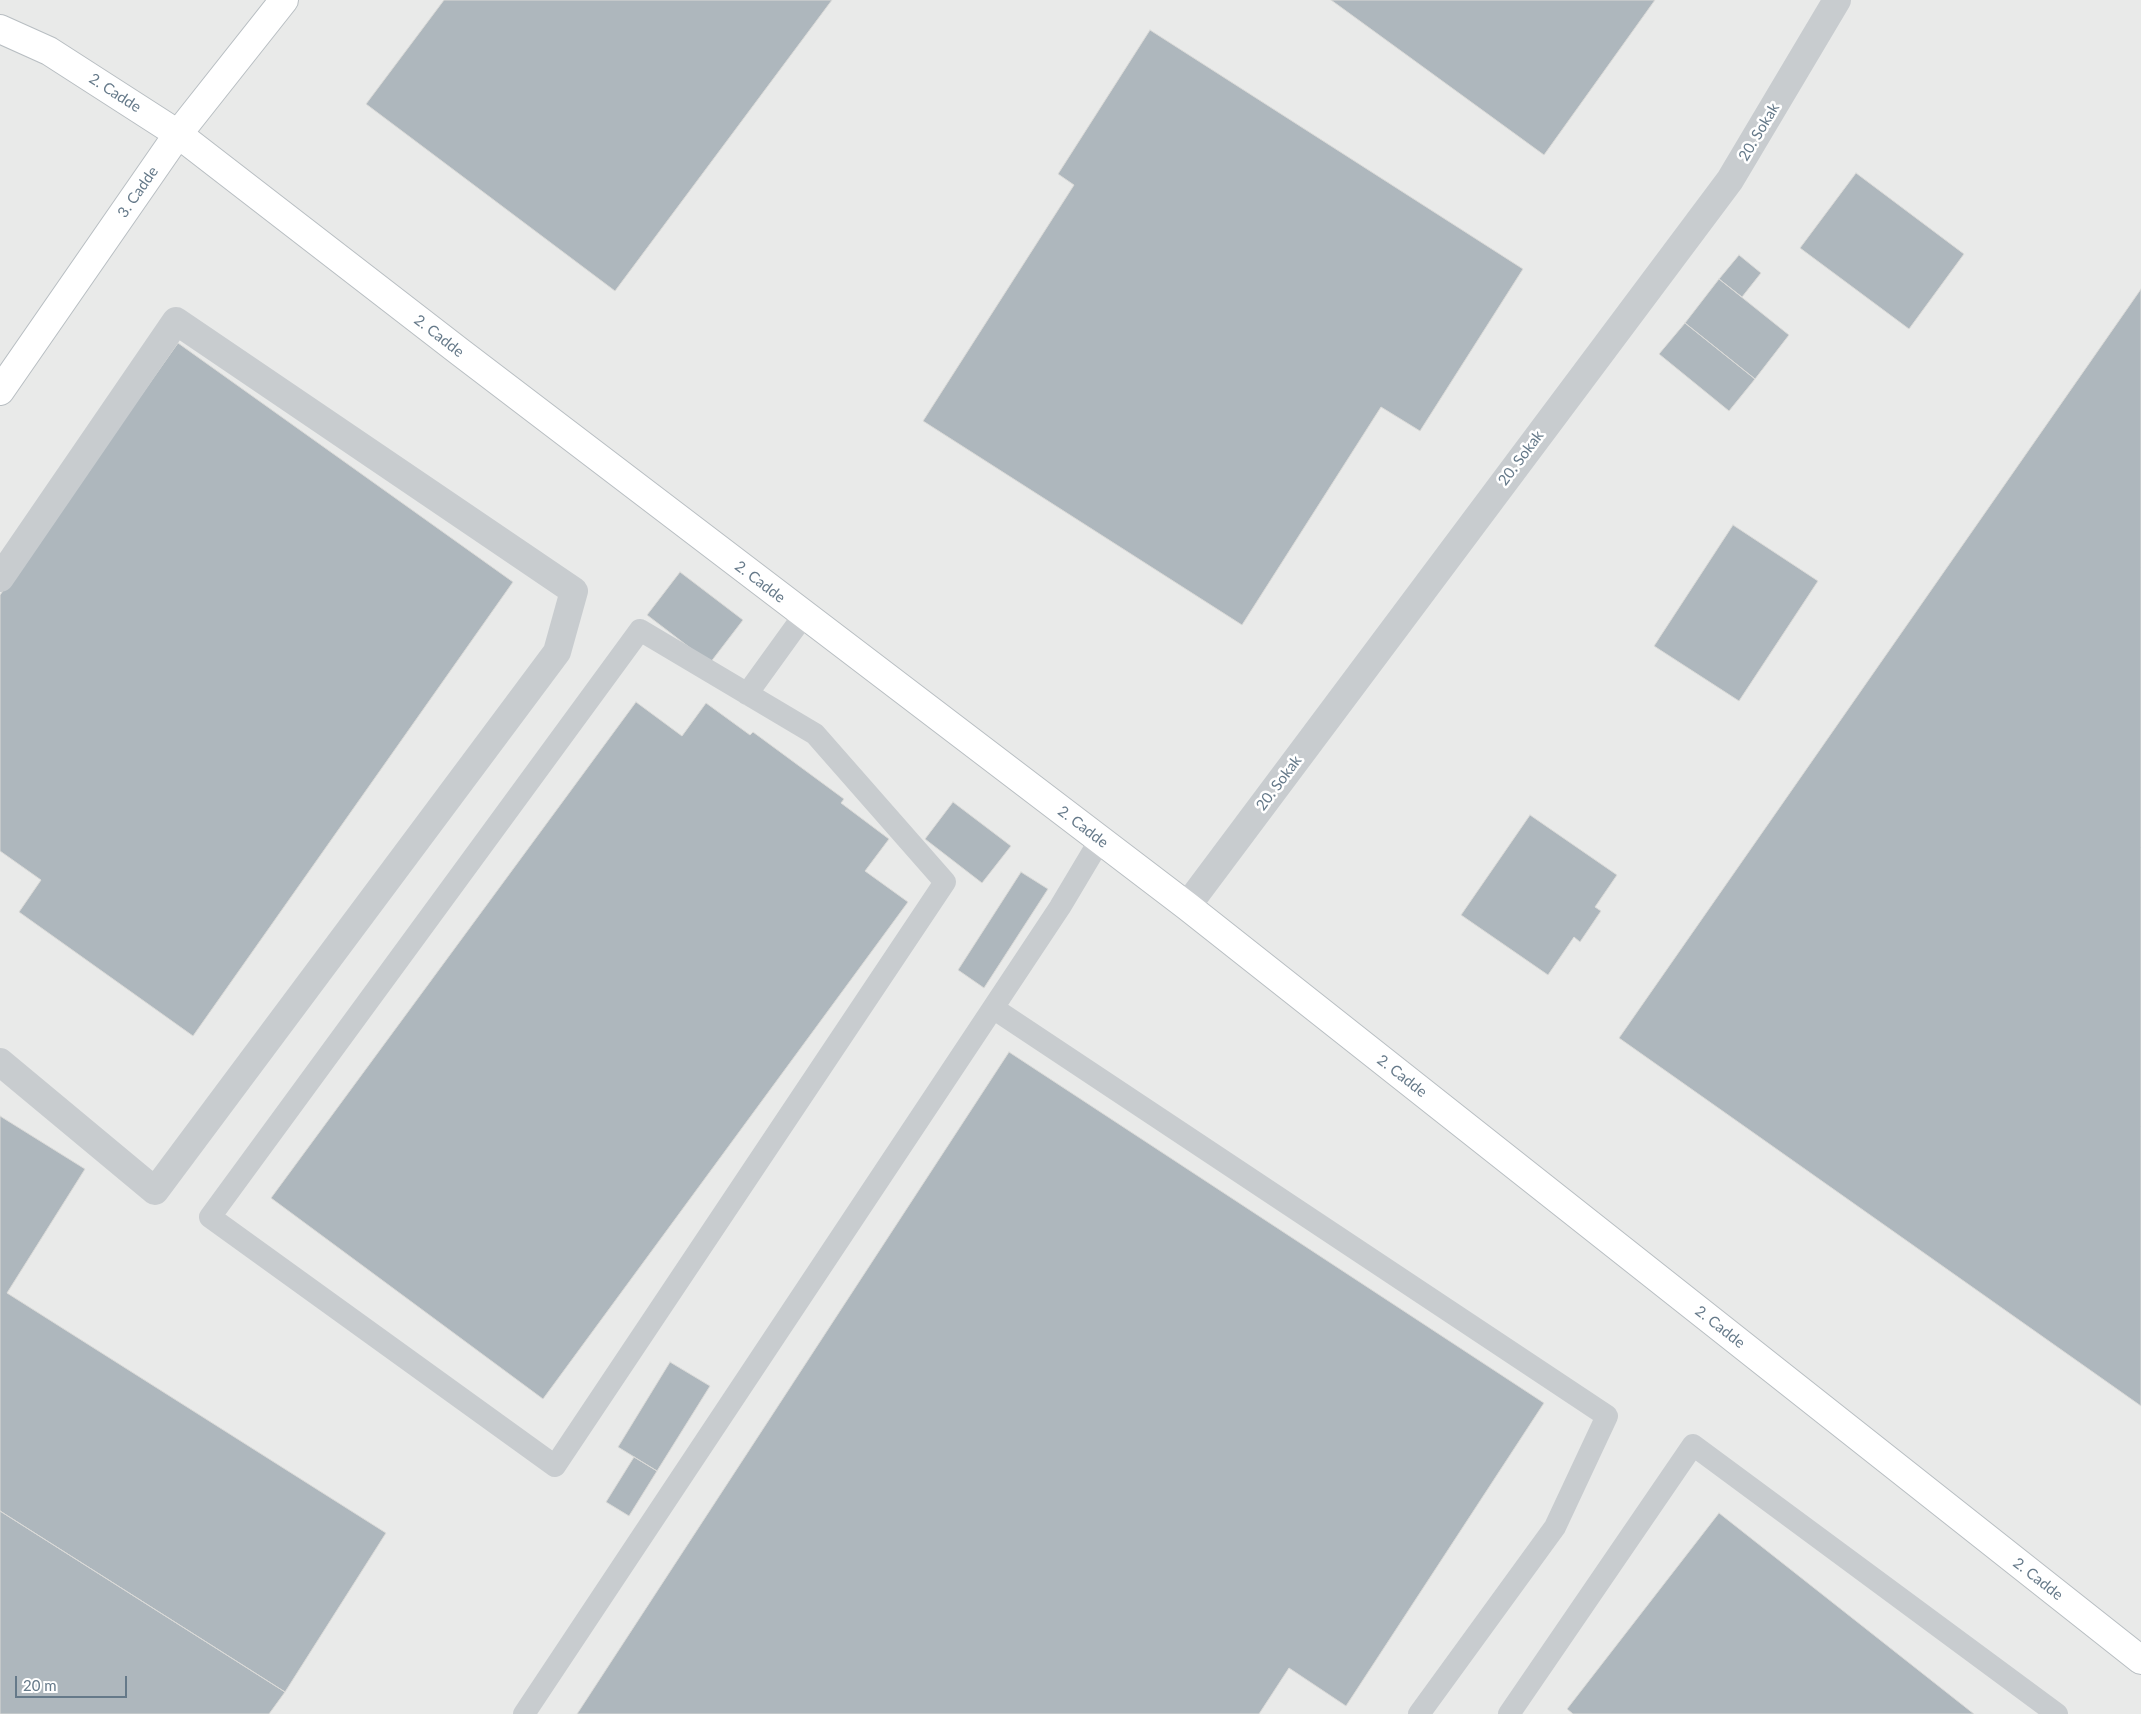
<!DOCTYPE html>
<style>
body{margin:0}
#map{position:relative;width:2141px;height:1714px;overflow:hidden;background:#f9f9f6;font-family:Lato,sans-serif}
canvas{display:block}
.scale{position:absolute;left:15px;top:1676px;width:112px;height:22px;box-sizing:border-box;border:2px solid #657989;border-top:0;padding-left:6px;font-size:15px;line-height:18px;white-space:nowrap;color:#657989;-webkit-text-stroke:4px #fff;paint-order:stroke}
</style>
<div id="map">
<canvas width="2141" height="1714"></canvas>
<div class="scale">20 m</div>
</div>
<script>
const context = document.querySelector('canvas').getContext('2d');
context.lineJoin = 'round';
function paint(path, color) { context.fillStyle = color; context.fill(path, 'evenodd'); }
const poly = rows => new Path2D(rows.map(r => 'M' + r).join(''));
function stroke(path, color, width, dash) { context.strokeStyle = color; context.lineWidth = width; context.lineCap = dash ? 'butt' : 'round'; context.setLineDash(dash || []); context.stroke(path); }
function drawText(font, color, halo, rows, align = 'center') {
  context.font = font + ' Lato,sans-serif'; context.lineWidth = 5; context.setLineDash([]); context.textBaseline = 'middle'; context.strokeStyle = halo; context.fillStyle = color; for (const [text, x, y, turn = 0] of rows) {
    context.save(); context.translate(x, y); context.rotate((+turn || 0) * Math.PI / 180); context.textAlign = isNaN(turn) ? turn : align; if (halo) context.strokeText(text, 0, 0); context.fillText(text, 0, 0); context.restore();
  }
}
paint(poly([
 [0,0,2141,0,2141,1714,0,1714]
]), '#e9eae9');
const building = poly([
 [444,0,832,0,615,291,366,104,444,0],
 [1331,0,1655,0,1544,155,1331,0],
 [1150,30,1523,269,1420,431,1381,407,1242,625,923,421,1074,185,1058,174,1150,30],
 [1856,173,1964,254,1909,329,1800,248,1856,173],
 [1739,255,1761,273,1742,297,1719,279,1739,255],
 [1719,279,1789,335,1755,379,1685,323,1719,279],
 [2141,289,2141,1406,1619,1038,2141,289],
 [1685,323,1755,379,1729,411,1659,354,1685,323],
 [178,343,513,582,193,1036,19,912,41,880,0,851,0,595,178,343],
 [1733,525,1818,581,1739,701,1654,646,1733,525],
 [680,572,743,620,710,663,647,615,680,572],
 [636,702,682,736,706,703,750,735,753,732,844,799,841,803,889,839,865,871,908,902,543,1399,271,1198,636,702],
 [953,802,1011,846,982,883,925,839,953,802],
 [1530,815,1617,875,1595,907,1601,911,1580,942,1574,937,1548,975,1461,915,1530,815],
 [1021,872,1048,889,984,988,958,970,1021,872],
 [1009,1052,1544,1403,1346,1706,1289,1668,1259,1714,577,1714,1009,1052],
 [0,1116,85,1169,7,1293,386,1533,285,1692,0,1511,0,1116],
 [670,1362,710,1386,657,1471,618,1447,670,1362],
 [634,1457,657,1471,629,1516,606,1502,634,1457],
 [0,1511,285,1692,269,1714,0,1714,0,1511],
 [1719,1513,1974,1714,1573,1714,1567,1709,1719,1513]
]);
paint(building, '#aeb7bd');
stroke(building, '#dadad8', 1);
const secondary = poly([
 [0,29,49,51,178,134,460,352,1187,906,2141,1660],
 [0,391,178,134,284,0]
]);
stroke(secondary, '#b8bec2', 30);
stroke(poly([
 [640,630,815,734,945,882,555,1466,210,1217,640,630],
 [747,694,804,615],
 [993,1008,1607,1416,1555,1527,1419,1714],
 [524,1714,993,1008,1060,907,1100,840],
 [1509,1714,1693,1445,2057,1714]
]), '#c8cccf', 22);
stroke(poly([
 [0,578,176,321,574,591,557,652,155,1191,0,1062],
 [1187,906,1730,180,1837,0]
]), '#c8cccf', 28);
stroke(secondary, '#fff', 28);
drawText('15px', '#657989', '#fff', [
 ["2. Cadde",115,93,33],
 ["20. Sokak",1759,132,-59],
 ["3. Cadde",138,192,-55],
 ["2. Cadde",439,336,38],
 ["20. Sokak",1521,458,-53],
 ["2. Cadde",760,582,37],
 ["20. Sokak",1279,783,-53],
 ["2. Cadde",1083,827,37],
 ["2. Cadde",1402,1076,38],
 ["2. Cadde",1720,1327,38],
 ["2. Cadde",2038,1579,38]
]);
</script>
